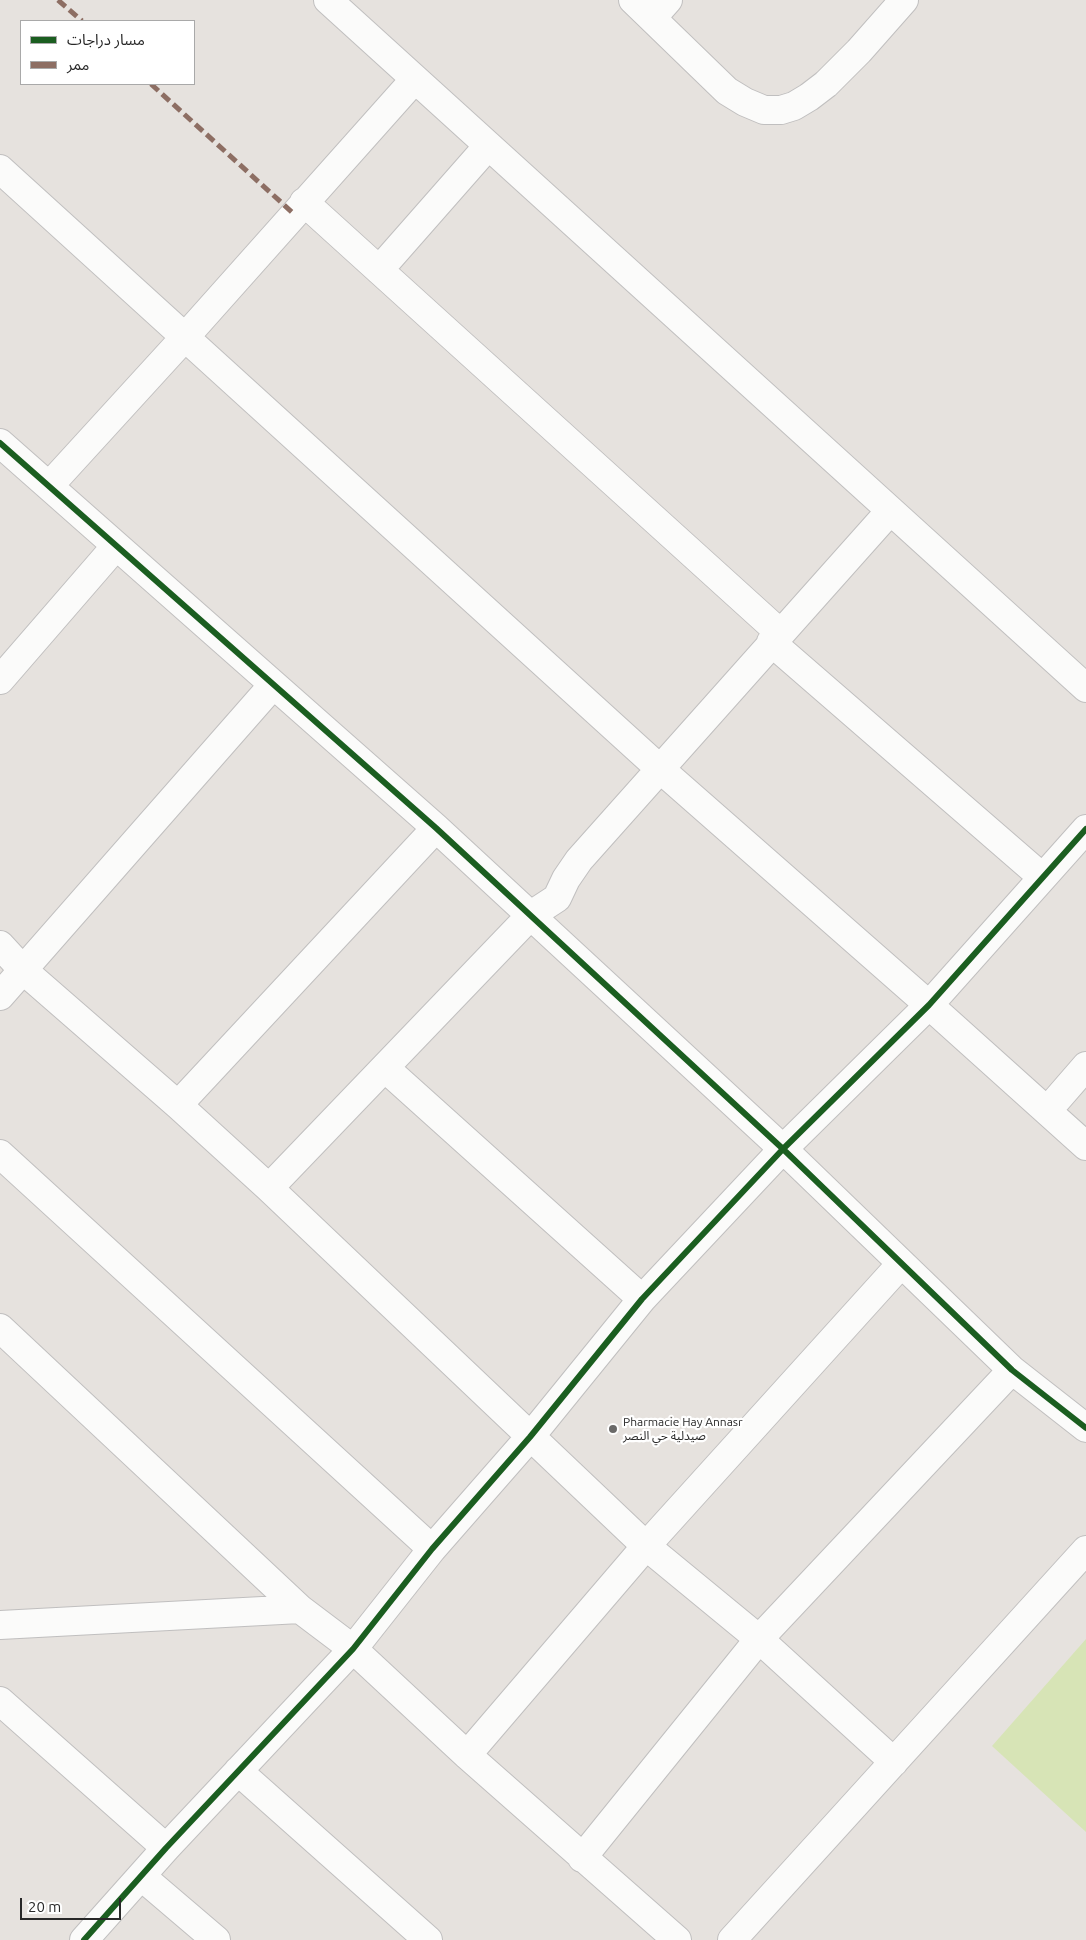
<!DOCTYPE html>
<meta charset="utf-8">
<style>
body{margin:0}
#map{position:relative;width:1086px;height:1940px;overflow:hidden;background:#e6e2de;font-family:Ubuntu,"Noto Sans Arabic",sans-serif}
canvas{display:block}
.legend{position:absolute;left:20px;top:20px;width:175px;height:65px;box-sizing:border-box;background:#fff;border:1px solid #a9a9a9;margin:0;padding:6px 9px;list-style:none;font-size:15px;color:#282828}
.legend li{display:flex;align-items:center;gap:10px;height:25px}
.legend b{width:25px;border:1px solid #a9a9a9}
.scale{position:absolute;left:20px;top:1898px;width:101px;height:22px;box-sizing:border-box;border:2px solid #282828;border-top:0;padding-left:6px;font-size:15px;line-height:18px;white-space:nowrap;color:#282828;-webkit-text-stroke:4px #fff;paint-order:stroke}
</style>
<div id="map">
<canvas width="1086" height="1940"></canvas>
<ul class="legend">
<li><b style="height:6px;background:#1b5e20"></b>مسار دراجات</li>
<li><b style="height:6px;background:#8d6e63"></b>ممر</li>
</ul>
<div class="scale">20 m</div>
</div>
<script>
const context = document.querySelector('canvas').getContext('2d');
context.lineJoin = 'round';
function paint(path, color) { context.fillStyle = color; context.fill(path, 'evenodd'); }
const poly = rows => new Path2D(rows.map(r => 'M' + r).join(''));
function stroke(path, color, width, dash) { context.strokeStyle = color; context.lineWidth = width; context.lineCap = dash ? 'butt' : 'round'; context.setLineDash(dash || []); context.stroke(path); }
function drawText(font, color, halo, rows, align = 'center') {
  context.font = font + ' Ubuntu,"Noto Sans Arabic",sans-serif'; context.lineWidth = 4.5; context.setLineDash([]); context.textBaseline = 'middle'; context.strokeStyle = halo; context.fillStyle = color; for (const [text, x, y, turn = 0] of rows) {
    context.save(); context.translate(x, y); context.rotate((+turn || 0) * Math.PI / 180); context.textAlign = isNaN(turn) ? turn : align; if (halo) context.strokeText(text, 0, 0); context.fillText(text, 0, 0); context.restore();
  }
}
paint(poly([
 [1086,1639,1086,1832,992,1746]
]), '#d7e4b6');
const minor = poly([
 [328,0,1086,688],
 [633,0,727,91,745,102,764,110,781,110,794,106,809,97,826,84,859,51,904,0],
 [652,18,668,0],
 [0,169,659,768,929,1005,1086,1146],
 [304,202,780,633],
 [379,270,488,146],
 [0,443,436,828,783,1149,1012,1370,1086,1428],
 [49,486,186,336,415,79],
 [771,642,1042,877],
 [0,680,116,546],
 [0,945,23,970,178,1105,269,1188,646,1546,759,1639,894,1762],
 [0,996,273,685],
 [385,1068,642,1299],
 [178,1105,436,828],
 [1047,1111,1086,1066],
 [0,1154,432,1549],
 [269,1188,531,915,557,898,566,879,579,860,890,511],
 [0,1328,300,1609,353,1649,467,1755,677,1940],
 [0,1625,300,1609],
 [0,1701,166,1848],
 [467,1755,646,1546,901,1264],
 [238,1771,428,1940],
 [582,1858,759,1639,1012,1370],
 [141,1876,216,1940],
 [84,1940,166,1848,353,1649,432,1549,530,1437,642,1299,783,1149,929,1005,1086,829],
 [732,1940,1086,1550]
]);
stroke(minor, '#c0bfbf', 30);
stroke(minor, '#fbfbfa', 28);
stroke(poly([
 [58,0,82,21],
 [151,84,294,214]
]), '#8d6e63', 5, [10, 5]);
stroke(poly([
 [0,443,436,828,783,1149,1012,1370,1086,1428],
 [84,1940,166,1848,353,1649,432,1549,530,1437,642,1299,783,1149,929,1005,1086,829]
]), '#1b5e20', 6);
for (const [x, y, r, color] of [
 [613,1429,5,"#6a6968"]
]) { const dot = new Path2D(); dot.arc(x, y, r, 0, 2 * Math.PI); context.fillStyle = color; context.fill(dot); stroke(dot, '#fff', 2); }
drawText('12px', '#282828', '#fff', [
 ["Pharmacie Hay Annasr",623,1422],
 ["صيدلية حي النصر",623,1436]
], 'left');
</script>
